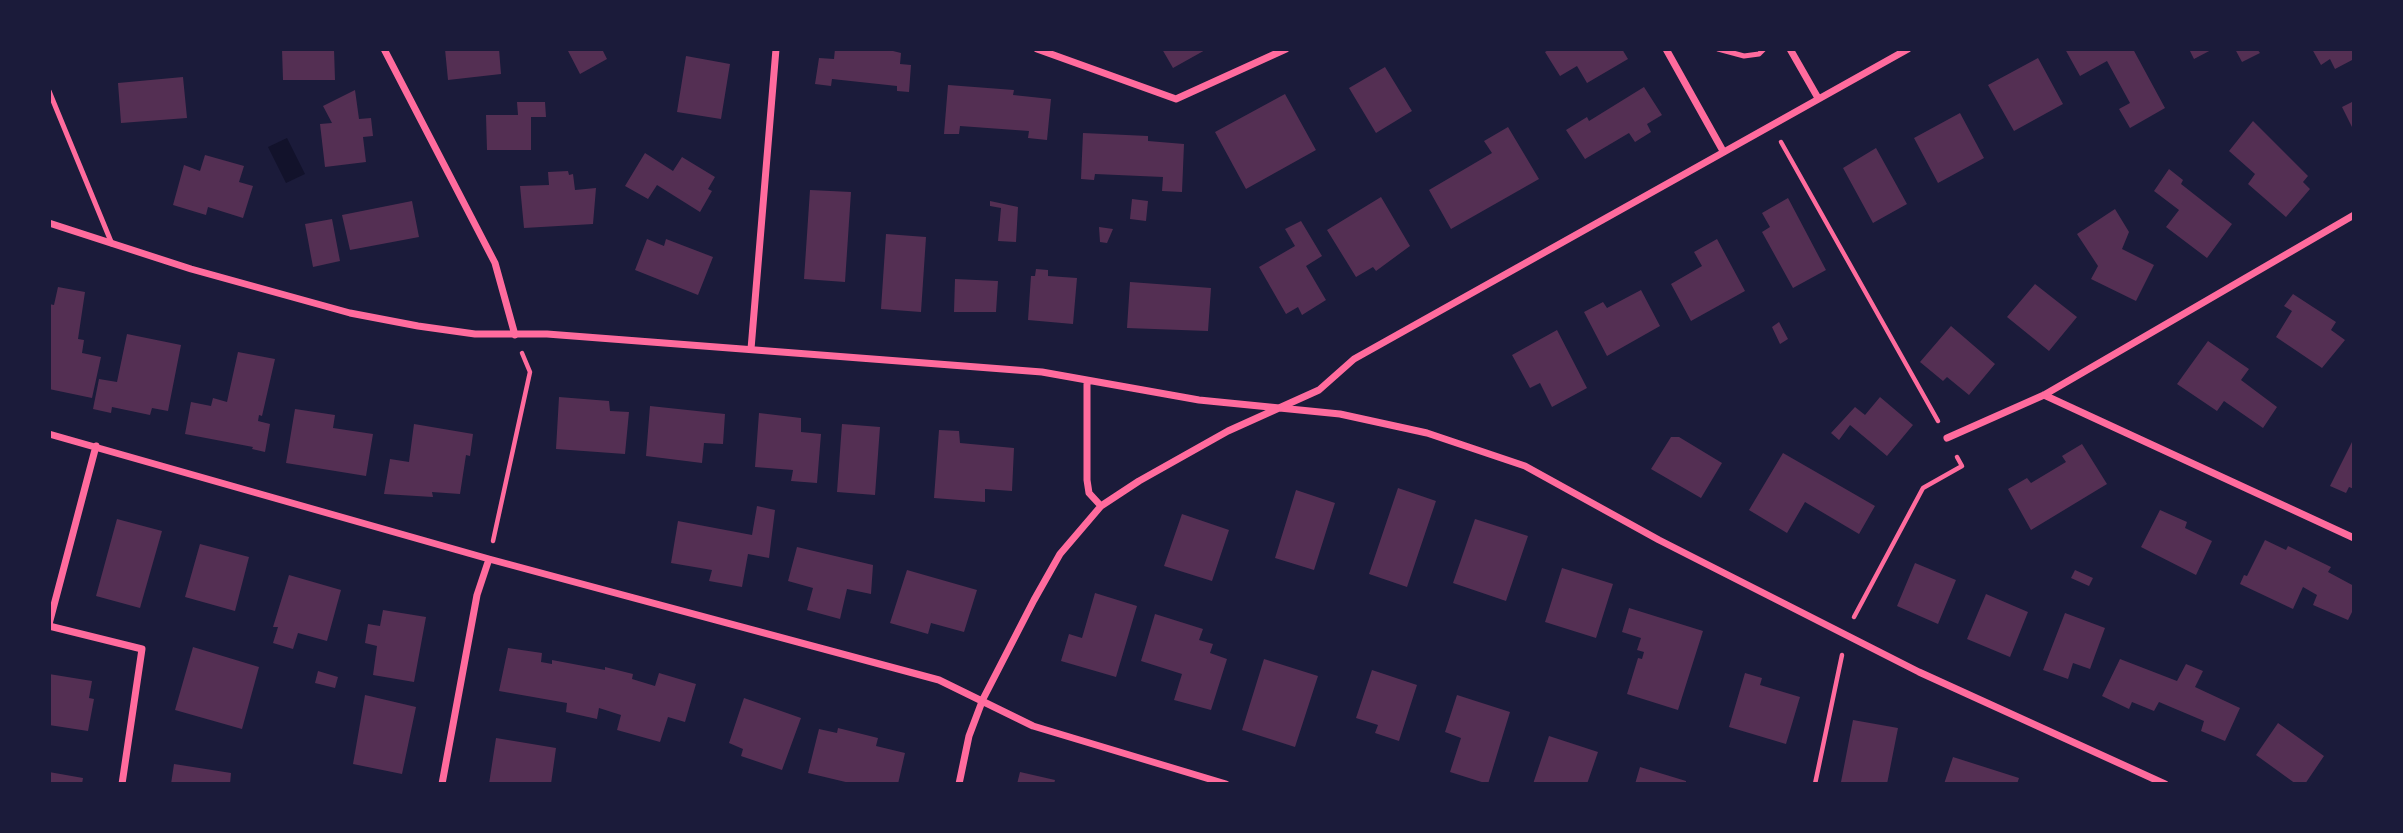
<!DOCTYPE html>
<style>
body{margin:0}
#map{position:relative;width:2403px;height:833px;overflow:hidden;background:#1b1b3a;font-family:"Roboto Condensed",sans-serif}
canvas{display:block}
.frame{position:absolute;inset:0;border:51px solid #1b1b3a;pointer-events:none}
</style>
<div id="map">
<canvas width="2403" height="833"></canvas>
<div class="frame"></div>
</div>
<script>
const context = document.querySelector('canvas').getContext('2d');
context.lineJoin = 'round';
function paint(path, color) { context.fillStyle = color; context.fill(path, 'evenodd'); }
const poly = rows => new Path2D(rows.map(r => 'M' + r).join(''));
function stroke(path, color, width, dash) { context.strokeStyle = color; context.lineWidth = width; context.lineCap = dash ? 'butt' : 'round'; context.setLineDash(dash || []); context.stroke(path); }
paint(poly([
 [287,138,305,174,286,183,268,147]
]), '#12122b');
paint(poly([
 [282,49,334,49,335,80,283,80],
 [445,49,499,49,501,74,448,80],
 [567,49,602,49,607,59,580,74],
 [835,49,885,49,901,53,900,64,911,65,909,92,897,91,897,86,832,79,831,86,815,84,819,58,834,59],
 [1162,49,1207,49,1173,68],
 [1550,49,1622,49,1628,59,1587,83,1577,66,1560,76,1545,52],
 [2065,49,2133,49,2165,108,2130,128,2119,109,2130,103,2107,61,2080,76],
 [2189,49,2213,49,2194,59],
 [2235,49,2257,49,2260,53,2242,62],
 [2312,49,2354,49,2354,59,2335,69,2330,59,2321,65],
 [686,56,730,64,721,119,677,112],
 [2038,58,2063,104,2014,131,1988,85],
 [1385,67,1412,111,1376,133,1349,88],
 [183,77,187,118,121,123,118,83],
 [948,85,1014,90,1013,95,1051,99,1047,140,1028,138,1029,131,960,126,959,134,944,134],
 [1644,87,1662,115,1647,124,1651,132,1635,142,1629,133,1585,159,1566,130,1587,117,1589,121],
 [355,90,359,119,371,118,373,136,363,137,366,162,325,167,320,124,332,123,323,106],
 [1285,94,1316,150,1246,189,1215,132],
 [2354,101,2354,131,2342,107],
 [517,102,545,102,546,117,531,117,531,150,487,150,486,115,518,115],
 [1960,113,1984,158,1938,183,1914,138],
 [2253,121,2308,176,2303,182,2310,189,2286,217,2248,184,2255,174,2229,151],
 [1508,127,1539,179,1451,229,1429,190,1492,153,1484,141],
 [1083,133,1148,136,1148,141,1184,144,1182,192,1162,191,1163,177,1095,174,1094,180,1081,179],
 [1876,148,1907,204,1873,223,1843,168],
 [645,153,673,171,682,157,715,177,708,189,712,191,700,212,657,185,648,199,625,186],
 [205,155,244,166,239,182,253,186,243,218,208,207,206,215,173,205,184,165,200,171],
 [2169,169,2183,180,2181,184,2232,224,2207,258,2166,227,2179,210,2154,191],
 [568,171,569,175,573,174,575,190,596,188,593,224,524,228,520,186,549,185,548,172],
 [810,190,851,192,845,282,804,279],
 [1381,197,1410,246,1376,271,1373,267,1356,277,1327,230],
 [1788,198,1826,270,1793,288,1762,232,1770,227,1762,213],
 [1132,199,1148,201,1146,221,1130,219],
 [412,201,419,237,350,250,342,215],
 [990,201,1018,207,1016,242,998,241,1001,208,990,206],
 [2115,209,2129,232,2122,249,2154,265,2136,301,2091,279,2098,266,2077,234],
 [332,219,340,261,313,267,305,224],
 [1301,221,1322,256,1306,266,1326,300,1302,315,1298,307,1286,314,1259,267,1295,246,1285,229],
 [1099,227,1113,229,1107,243,1100,242],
 [886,234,926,237,921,312,881,309],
 [647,239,664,246,666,239,713,257,698,295,635,270],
 [1717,239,1745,291,1691,321,1671,284,1702,266,1694,252],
 [1036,269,1048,270,1048,276,1077,278,1073,324,1028,320,1031,276,1035,276],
 [955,279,998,281,996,312,954,312],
 [1130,282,1211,288,1208,331,1127,328],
 [2035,284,2077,317,2049,351,2007,317],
 [58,287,85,292,78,339,84,340,82,353,101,357,92,398,49,389,49,304,54,305],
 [1641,290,1660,326,1607,356,1584,312,1603,302,1607,308],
 [2293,294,2336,322,2331,330,2345,340,2322,368,2276,337,2292,311,2284,306],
 [1779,322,1788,339,1780,344,1772,327],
 [1951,326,1995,364,1969,395,1947,377,1943,381,1920,362],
 [1557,330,1587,388,1552,407,1540,383,1530,388,1512,355],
 [127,334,181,345,168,411,152,408,150,415,112,407,111,413,93,409,99,379,117,382],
 [2208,341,2249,369,2241,380,2277,407,2263,428,2224,401,2217,411,2177,384],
 [238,352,275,359,262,416,259,415,258,421,270,424,265,452,252,449,253,447,185,434,191,402,211,406,213,398,227,402],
 [559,397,609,401,610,411,629,412,625,454,556,449],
 [1880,397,1913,425,1887,456,1850,425,1839,440,1831,433,1855,407,1865,415],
 [650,406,725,414,723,444,704,443,702,463,646,456],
 [295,409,335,415,333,428,373,434,366,476,286,463],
 [759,413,801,418,801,432,821,434,817,483,791,481,793,470,755,467],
 [414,424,473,434,470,456,466,455,460,494,432,492,433,497,384,494,390,459,409,462],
 [842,424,880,427,875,495,837,492],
 [939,430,959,431,960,443,1014,448,1012,491,985,489,985,502,934,498],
 [1671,437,1679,437,1722,463,1701,498,1651,469],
 [2354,438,2354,489,2349,487,2346,493,2330,486],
 [2082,444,2107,484,2031,530,2008,489,2027,478,2031,483,2066,462,2062,456],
 [1783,453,1875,506,1859,534,1805,502,1787,533,1749,510],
 [1398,488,1436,501,1407,587,1369,574],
 [1296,490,1335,503,1314,570,1275,558],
 [757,506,775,510,769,558,748,554,742,587,709,581,712,570,671,563,678,521,752,535],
 [2160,510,2187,522,2185,528,2212,541,2196,575,2141,547],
 [1182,514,1229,530,1212,581,1164,566],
 [117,519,162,531,140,608,96,596],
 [1475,519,1528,536,1506,601,1453,583],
 [2265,540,2286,550,2288,546,2331,567,2328,572,2354,586,2354,608,2348,620,2313,605,2317,595,2303,587,2293,609,2240,584,2244,575,2247,576],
 [200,544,249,557,235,611,185,597],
 [797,547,873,565,871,594,847,589,840,619,807,610,813,588,788,581],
 [1915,563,1956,580,1938,624,1897,606],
 [1562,568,1613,584,1596,638,1545,622],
 [907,570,977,590,964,632,931,623,928,634,890,623],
 [2075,570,2093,578,2089,586,2071,578],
 [289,575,341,590,327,641,298,633,293,649,273,643,278,627,273,627],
 [1095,593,1137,606,1116,677,1061,661,1069,634,1082,638],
 [1986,594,2028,612,2010,657,1967,639],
 [1629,608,1703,631,1678,710,1627,694,1638,658,1642,659,1644,652,1637,650,1641,638,1622,632],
 [383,610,426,617,414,682,373,675,377,646,365,643,368,624,380,626],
 [2065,613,2105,628,2090,669,2073,663,2068,679,2043,670],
 [1155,614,1203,629,1199,640,1213,644,1210,653,1227,659,1211,710,1174,700,1182,674,1141,661],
 [193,647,259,667,242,729,175,710],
 [508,648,542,653,541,662,552,664,552,660,605,670,605,667,633,674,632,679,655,686,659,673,696,684,685,722,668,717,660,742,617,730,621,715,599,708,597,719,566,712,567,703,499,691],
 [1264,659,1318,676,1295,747,1242,730],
 [2120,659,2177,681,2186,664,2203,671,2195,687,2240,708,2225,741,2201,731,2204,721,2159,702,2154,711,2132,702,2129,709,2102,696],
 [1372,670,1417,685,1399,741,1375,733,1378,725,1356,718],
 [318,671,338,677,335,688,315,683],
 [1745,673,1762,678,1760,685,1800,697,1786,744,1729,727],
 [49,674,92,681,89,698,94,699,88,731,49,725],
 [365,695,416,707,402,774,353,764],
 [1457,695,1510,712,1488,784,1450,772,1461,738,1445,732],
 [744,698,801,718,782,770,741,756,743,749,729,743],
 [1853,720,1898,728,1887,784,1841,782],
 [2278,723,2324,756,2305,784,2296,784,2256,755],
 [838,728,878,738,876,746,905,753,898,784,854,784,808,773,819,729,837,733],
 [1549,736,1598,752,1587,784,1533,784],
 [496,738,556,748,551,784,489,784],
 [1953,757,2019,778,2017,784,1944,784],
 [174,764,231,773,230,784,171,784],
 [1640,767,1686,781,1686,784,1635,784],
 [49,772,83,778,82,784,49,784],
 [1020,772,1055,780,1054,784,1017,784]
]), '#542f53');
stroke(poly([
 [1781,142,1938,421],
 [493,541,530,372,522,353],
 [1854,617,1923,488,1962,466,1957,457],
 [1815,784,1842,655]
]), '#ff6b9d', 4.5);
stroke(poly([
 [1718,49,1744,56,1759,54,1764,49],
 [49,91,112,244]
]), '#ff6b9d', 5);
stroke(poly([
 [384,49,495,263,515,335],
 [1037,49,1176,99,1286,49],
 [1666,49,1723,151],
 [1790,49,1818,98],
 [49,223,191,269,350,313,418,326,475,334,547,334,1042,372,1199,400,1340,414,1427,433,1525,466,1659,540,1919,672,2165,784],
 [751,349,776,49],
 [1087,380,1087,480,1089,493,1101,506],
 [2044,395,2354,538],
 [49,434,489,559,939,680,1033,726,1226,784],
 [1947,438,2044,395,2354,215],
 [49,624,96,446],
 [49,626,142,649,122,784],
 [442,784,477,595,489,559],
 [959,784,969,736,983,699,1034,600,1060,554,1101,506,1139,481,1228,431,1319,390,1354,359,1908,49]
]), '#ff6b9d', 7);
</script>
